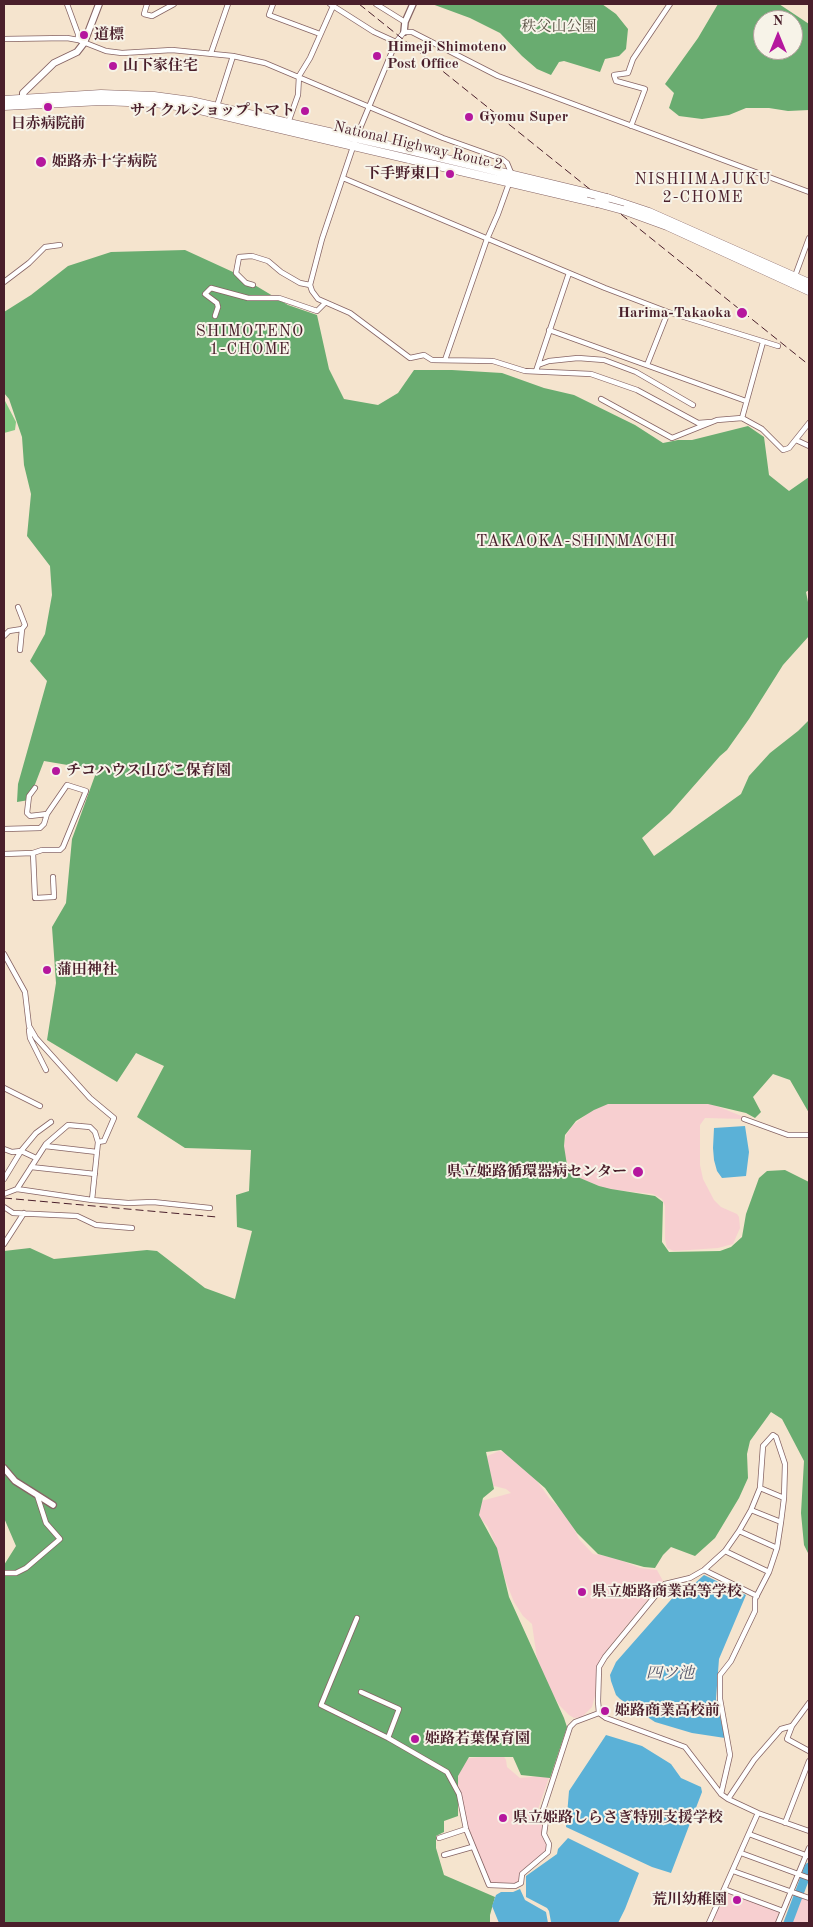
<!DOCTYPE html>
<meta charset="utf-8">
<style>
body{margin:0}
#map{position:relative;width:813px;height:1927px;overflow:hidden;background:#f5e4ce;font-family:"Old Standard TT",serif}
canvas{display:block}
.frame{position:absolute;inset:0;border:5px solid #4a1f2b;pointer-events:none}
.north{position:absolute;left:753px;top:10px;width:50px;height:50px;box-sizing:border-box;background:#f7f3e8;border:1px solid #b29e9c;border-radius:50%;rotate:0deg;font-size:14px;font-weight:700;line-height:20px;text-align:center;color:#4a1f2b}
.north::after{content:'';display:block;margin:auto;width:18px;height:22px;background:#b5179e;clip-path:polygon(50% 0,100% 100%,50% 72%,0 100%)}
</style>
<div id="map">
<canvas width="813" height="1927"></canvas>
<div class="frame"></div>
<div class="north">N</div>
</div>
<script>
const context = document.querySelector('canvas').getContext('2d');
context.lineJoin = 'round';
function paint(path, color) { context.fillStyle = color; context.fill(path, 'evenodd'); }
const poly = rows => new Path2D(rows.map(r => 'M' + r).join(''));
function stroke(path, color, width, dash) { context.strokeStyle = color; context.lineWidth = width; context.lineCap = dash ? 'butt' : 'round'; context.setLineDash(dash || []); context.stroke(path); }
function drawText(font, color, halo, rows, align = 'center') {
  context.font = font + ' "Old Standard TT","Noto Serif JP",serif'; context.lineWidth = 4; context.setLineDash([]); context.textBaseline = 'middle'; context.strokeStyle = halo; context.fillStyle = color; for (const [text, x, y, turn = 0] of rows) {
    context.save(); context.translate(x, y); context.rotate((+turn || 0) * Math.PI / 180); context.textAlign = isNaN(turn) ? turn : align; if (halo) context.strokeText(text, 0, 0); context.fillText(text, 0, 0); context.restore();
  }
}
paint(poly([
 [609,1103,709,1103,744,1117,743,1119,705,1118,700,1125,700,1165,703,1179,714,1200,721,1207,737,1214,739,1217,740,1228,733,1244,718,1248,689,1250,674,1251,667,1248,665,1239,665,1206,662,1199,653,1194,606,1189,579,1178,569,1166,563,1151,566,1135,573,1125,591,1111],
 [499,1451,506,1453,531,1473,550,1499,568,1516,579,1539,593,1554,613,1557,640,1568,657,1570,663,1581,605,1652,597,1666,595,1696,592,1707,582,1717,574,1718,569,1715,560,1706,549,1689,537,1659,532,1624,523,1616,514,1602,506,1582,495,1544,488,1527,477,1514,481,1501,511,1493,506,1489,490,1485,485,1457],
 [503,1755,506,1760,507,1767,520,1778,550,1775,536,1815,544,1822,547,1849,523,1872,516,1885,489,1884,466,1823,460,1793,453,1777,459,1759],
 [725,1891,779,1910,779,1912,775,1923,725,1923,713,1919],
 [802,1897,809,1900,809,1921,802,1923,792,1923]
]), '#f7cfd0');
paint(poly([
 [4,399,16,422,15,430,4,433]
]), '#82c882');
paint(poly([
 [432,4,602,4,616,14,628,29,626,49,619,56,605,59,600,72,564,61,559,62,551,75,537,69,522,56,500,33,470,18],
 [718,4,779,4,809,24,809,110,788,111,769,108,746,108,729,115,702,119,679,116,669,108,674,93,665,84,698,38],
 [763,20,793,20,793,50,763,50],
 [185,250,233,272,288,305,317,315,329,369,344,399,378,405,398,393,414,370,452,370,502,373,544,388,574,395,635,425,663,443,678,440,692,440,748,426,764,437,769,475,789,491,809,477,809,590,806,592,809,607,809,636,783,665,749,719,727,750,720,756,670,813,642,838,654,856,741,794,749,776,770,753,798,731,809,720,809,1113,790,1080,773,1074,753,1097,761,1112,755,1118,746,1113,708,1104,608,1104,594,1110,576,1121,565,1135,564,1146,567,1165,580,1178,599,1186,611,1189,655,1196,663,1202,662,1242,669,1252,720,1251,731,1247,742,1237,746,1214,759,1178,767,1171,785,1170,809,1182,809,1555,804,1545,801,1513,804,1461,782,1419,771,1412,750,1441,747,1454,748,1478,739,1498,715,1538,695,1556,671,1547,663,1555,655,1568,644,1567,598,1554,577,1533,545,1488,501,1450,486,1452,494,1489,483,1498,479,1515,497,1548,509,1597,564,1718,567,1727,550,1778,521,1775,513,1757,469,1757,458,1776,458,1816,444,1821,444,1832,436,1836,436,1848,444,1875,495,1897,490,1915,490,1923,4,1923,4,1565,16,1546,4,1518,4,1251,30,1248,54,1259,147,1250,157,1251,205,1288,235,1299,252,1231,237,1227,236,1195,249,1191,251,1150,185,1148,137,1117,164,1066,136,1053,117,1082,47,1040,56,983,52,927,66,903,72,839,97,770,44,761,29,800,17,802,18,784,47,681,30,661,45,634,52,595,50,566,27,536,31,494,24,465,22,437,9,399,4,393,4,312,31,295,68,266,111,252]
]), '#69ac70');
paint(poly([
 [745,1126,749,1152,746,1176,722,1178,717,1171,714,1160,713,1148,714,1128],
 [704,1575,746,1595,719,1659,716,1699,725,1738,692,1733,655,1722,620,1699,616,1695,611,1681,610,1675,616,1662,676,1594,694,1584],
 [606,1735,642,1746,671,1764,681,1778,701,1787,702,1792,671,1873,652,1867,566,1827,569,1791],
 [568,1838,639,1873,625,1909,618,1923,555,1923,551,1922,549,1911,547,1908,526,1897,526,1876,557,1854,558,1849],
 [520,1889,525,1900,546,1912,548,1923,499,1923,492,1906,496,1895,501,1892,513,1892]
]), '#5bb1d7');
stroke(poly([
 [788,1923,809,1867]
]), '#5bb1d7', 9);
const minor = poly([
 [67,4,78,34,78,40],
 [147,4,144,14,152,16,174,4],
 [273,4,269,15,320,34],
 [330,4,374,32,396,42],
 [376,4,405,22],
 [4,39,67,38,78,40,106,51,122,53,172,50,233,56,265,63,443,138,502,159,507,163,512,175,498,214,487,239,445,360],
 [211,53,228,4],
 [217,106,233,56],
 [288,123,298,95,299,76,310,58,334,4],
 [631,126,645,89,616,81,614,75,628,73,633,59,670,4],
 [343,178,605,288,668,312,778,346],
 [795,276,809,238],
 [4,282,29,263,45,247,60,245],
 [253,285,246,283,236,273,239,257,252,256,268,261,281,272,300,283,310,285],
 [215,316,218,307,217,303,205,294,211,288,248,298,279,298,317,311,325,303],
 [549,330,746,401],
 [538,365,549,361,578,358,604,360,636,372,693,405],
 [647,365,668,312],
 [536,371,569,273],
 [601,399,672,438,717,420,742,418,762,429,783,450,789,448,809,423],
 [742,418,763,342],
 [711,422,698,423,637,390,591,374,525,371,493,361,432,360,424,355,410,358,350,313,318,299,312,291,310,285,322,239,356,138,396,42,404,32,412,32,498,76,809,192],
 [796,440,809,446],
 [18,607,25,625,22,629],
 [4,636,9,631,22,629,20,650],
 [35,788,29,796,27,813,30,816,47,814],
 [4,829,40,828,44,824,47,814,67,785,86,791,63,847,60,850,42,850,33,853],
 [4,854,33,853,35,898,54,897,53,877],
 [4,954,25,992,29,1026,36,1038,90,1098,114,1118,104,1141,98,1142],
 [29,1030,30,1038,46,1070],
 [4,1088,40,1106],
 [744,1119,788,1135,809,1135],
 [45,1146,97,1152],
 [4,1149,12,1152,21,1151,36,1158],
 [31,1167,95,1174],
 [4,1179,21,1151,36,1133,51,1122],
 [17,1189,46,1144,68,1125,90,1127,95,1132,98,1142,92,1200],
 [4,1194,17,1189,92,1200,128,1203,153,1202,210,1208],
 [4,1207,13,1213,77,1216,96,1225,132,1228],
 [4,1244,24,1213],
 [760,1488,784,1498],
 [751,1510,781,1522],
 [739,1531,777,1548],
 [725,1551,769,1572],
 [704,1570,757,1596],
 [4,1573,16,1573,26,1568,60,1539,46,1523,37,1495],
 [357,1618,321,1705,388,1738,447,1772,459,1794,466,1829,489,1885,515,1886,521,1883,522,1874,548,1852,549,1844,544,1834,546,1820,542,1813,570,1727,575,1722,599,1713],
 [361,1692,399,1709,388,1738],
 [792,1726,787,1739,809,1751],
 [721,1794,730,1755,720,1699,720,1675,731,1661,755,1611,755,1599,769,1572,777,1548,781,1522,784,1498,785,1464,776,1437,773,1435,763,1446,760,1488,751,1510,739,1531,725,1551,704,1570,690,1578,665,1584,605,1657,599,1667,598,1701,599,1713,606,1718,685,1747,721,1794,728,1799,758,1813,809,1831],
 [728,1799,754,1760,781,1729,792,1726,809,1703],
 [785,1823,809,1761],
 [749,1834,808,1856],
 [439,1838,466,1829],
 [741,1853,809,1878],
 [444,1855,472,1847],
 [733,1871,809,1898],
 [724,1889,783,1911],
 [709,1923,758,1813],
 [778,1923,809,1848]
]);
const tertiary = poly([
 [404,32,405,22,413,4],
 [4,1468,15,1481,53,1505]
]);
const secondary = poly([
 [23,98,23,93,54,63,77,52,84,43,99,4]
]);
const trunk = poly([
 [4,100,101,94,154,96,191,101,409,150,588,193],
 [4,106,101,101,155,103,191,108,597,203],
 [607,198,649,212,809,283],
 [623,210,667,226,809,291]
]);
stroke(minor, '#866464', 6);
stroke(tertiary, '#866464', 8);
stroke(secondary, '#866464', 8);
stroke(trunk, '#866464', 9);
stroke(minor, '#fff', 4.5);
stroke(tertiary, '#fff', 5.5);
stroke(secondary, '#fff', 6);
stroke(trunk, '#fff', 8);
stroke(poly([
 [359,4,809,365],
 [4,1198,217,1217]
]), '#4a1f2b', 1, [8, 4]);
const trunkBridge = poly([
 [588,193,607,198],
 [597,203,623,210]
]);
stroke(trunkBridge, '#866464', 9, []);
stroke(trunkBridge, '#fff', 8);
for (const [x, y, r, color] of [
 [84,35,5,"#b5179e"],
 [377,56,5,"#b5179e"],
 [113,66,5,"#b5179e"],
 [48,107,5,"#b5179e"],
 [305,111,5,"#b5179e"],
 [469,117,5,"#b5179e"],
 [41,162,6,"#b5179e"],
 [450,174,5,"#b5179e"],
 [742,313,6,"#b5179e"],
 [56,771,5,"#b5179e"],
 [47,970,5,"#b5179e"],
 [638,1172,6,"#b5179e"],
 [582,1592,5,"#b5179e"],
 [605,1711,5,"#b5179e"],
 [415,1739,5,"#b5179e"],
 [503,1818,5,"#b5179e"],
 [737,1900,5,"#b5179e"]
]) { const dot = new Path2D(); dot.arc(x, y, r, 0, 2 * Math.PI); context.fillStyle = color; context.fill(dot); stroke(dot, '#f7f3e8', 2); }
drawText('15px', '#5b5245', '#f7f3e8', [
 ["秩父山公園",559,27]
]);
drawText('bold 15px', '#4a1f2b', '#f7f3e8', [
 ["道標",94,35],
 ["Himeji Shimoteno",387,47],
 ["Post Office",387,64],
 ["山下家住宅",123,66],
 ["サイクルショップトマト",295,111,"right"],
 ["Gyomu Super",479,117],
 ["日赤病院前",48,124,"center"],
 ["姫路赤十字病院",52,162],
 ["下手野東口",440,174,"right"],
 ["Harima-Takaoka",731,313,"right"],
 ["チコハウス山びこ保育園",66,771],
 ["蒲田神社",57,970],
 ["県立姫路循環器病センター",627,1172,"right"],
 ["県立姫路商業高等学校",592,1592],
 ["姫路商業高校前",615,1711],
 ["姫路若葉保育園",425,1739],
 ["県立姫路しらさぎ特別支援学校",513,1818],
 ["荒川幼稚園",727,1900,"right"]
], 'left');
drawText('15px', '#4a1f2b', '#f7f3e8', [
 ["National Highway Route 2",418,146,13]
]);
context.letterSpacing = '1px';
drawText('16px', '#4a1f2b', '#f7f3e8', [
 ["NISHIIMAJUKU",703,180],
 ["2-CHOME",703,198],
 ["SHIMOTENO",250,332],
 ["1-CHOME",250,350],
 ["TAKAOKA-SHINMACHI",576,542]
]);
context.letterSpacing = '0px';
drawText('italic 16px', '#505267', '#f7f3e8', [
 ["四ツ池",670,1674]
]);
</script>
